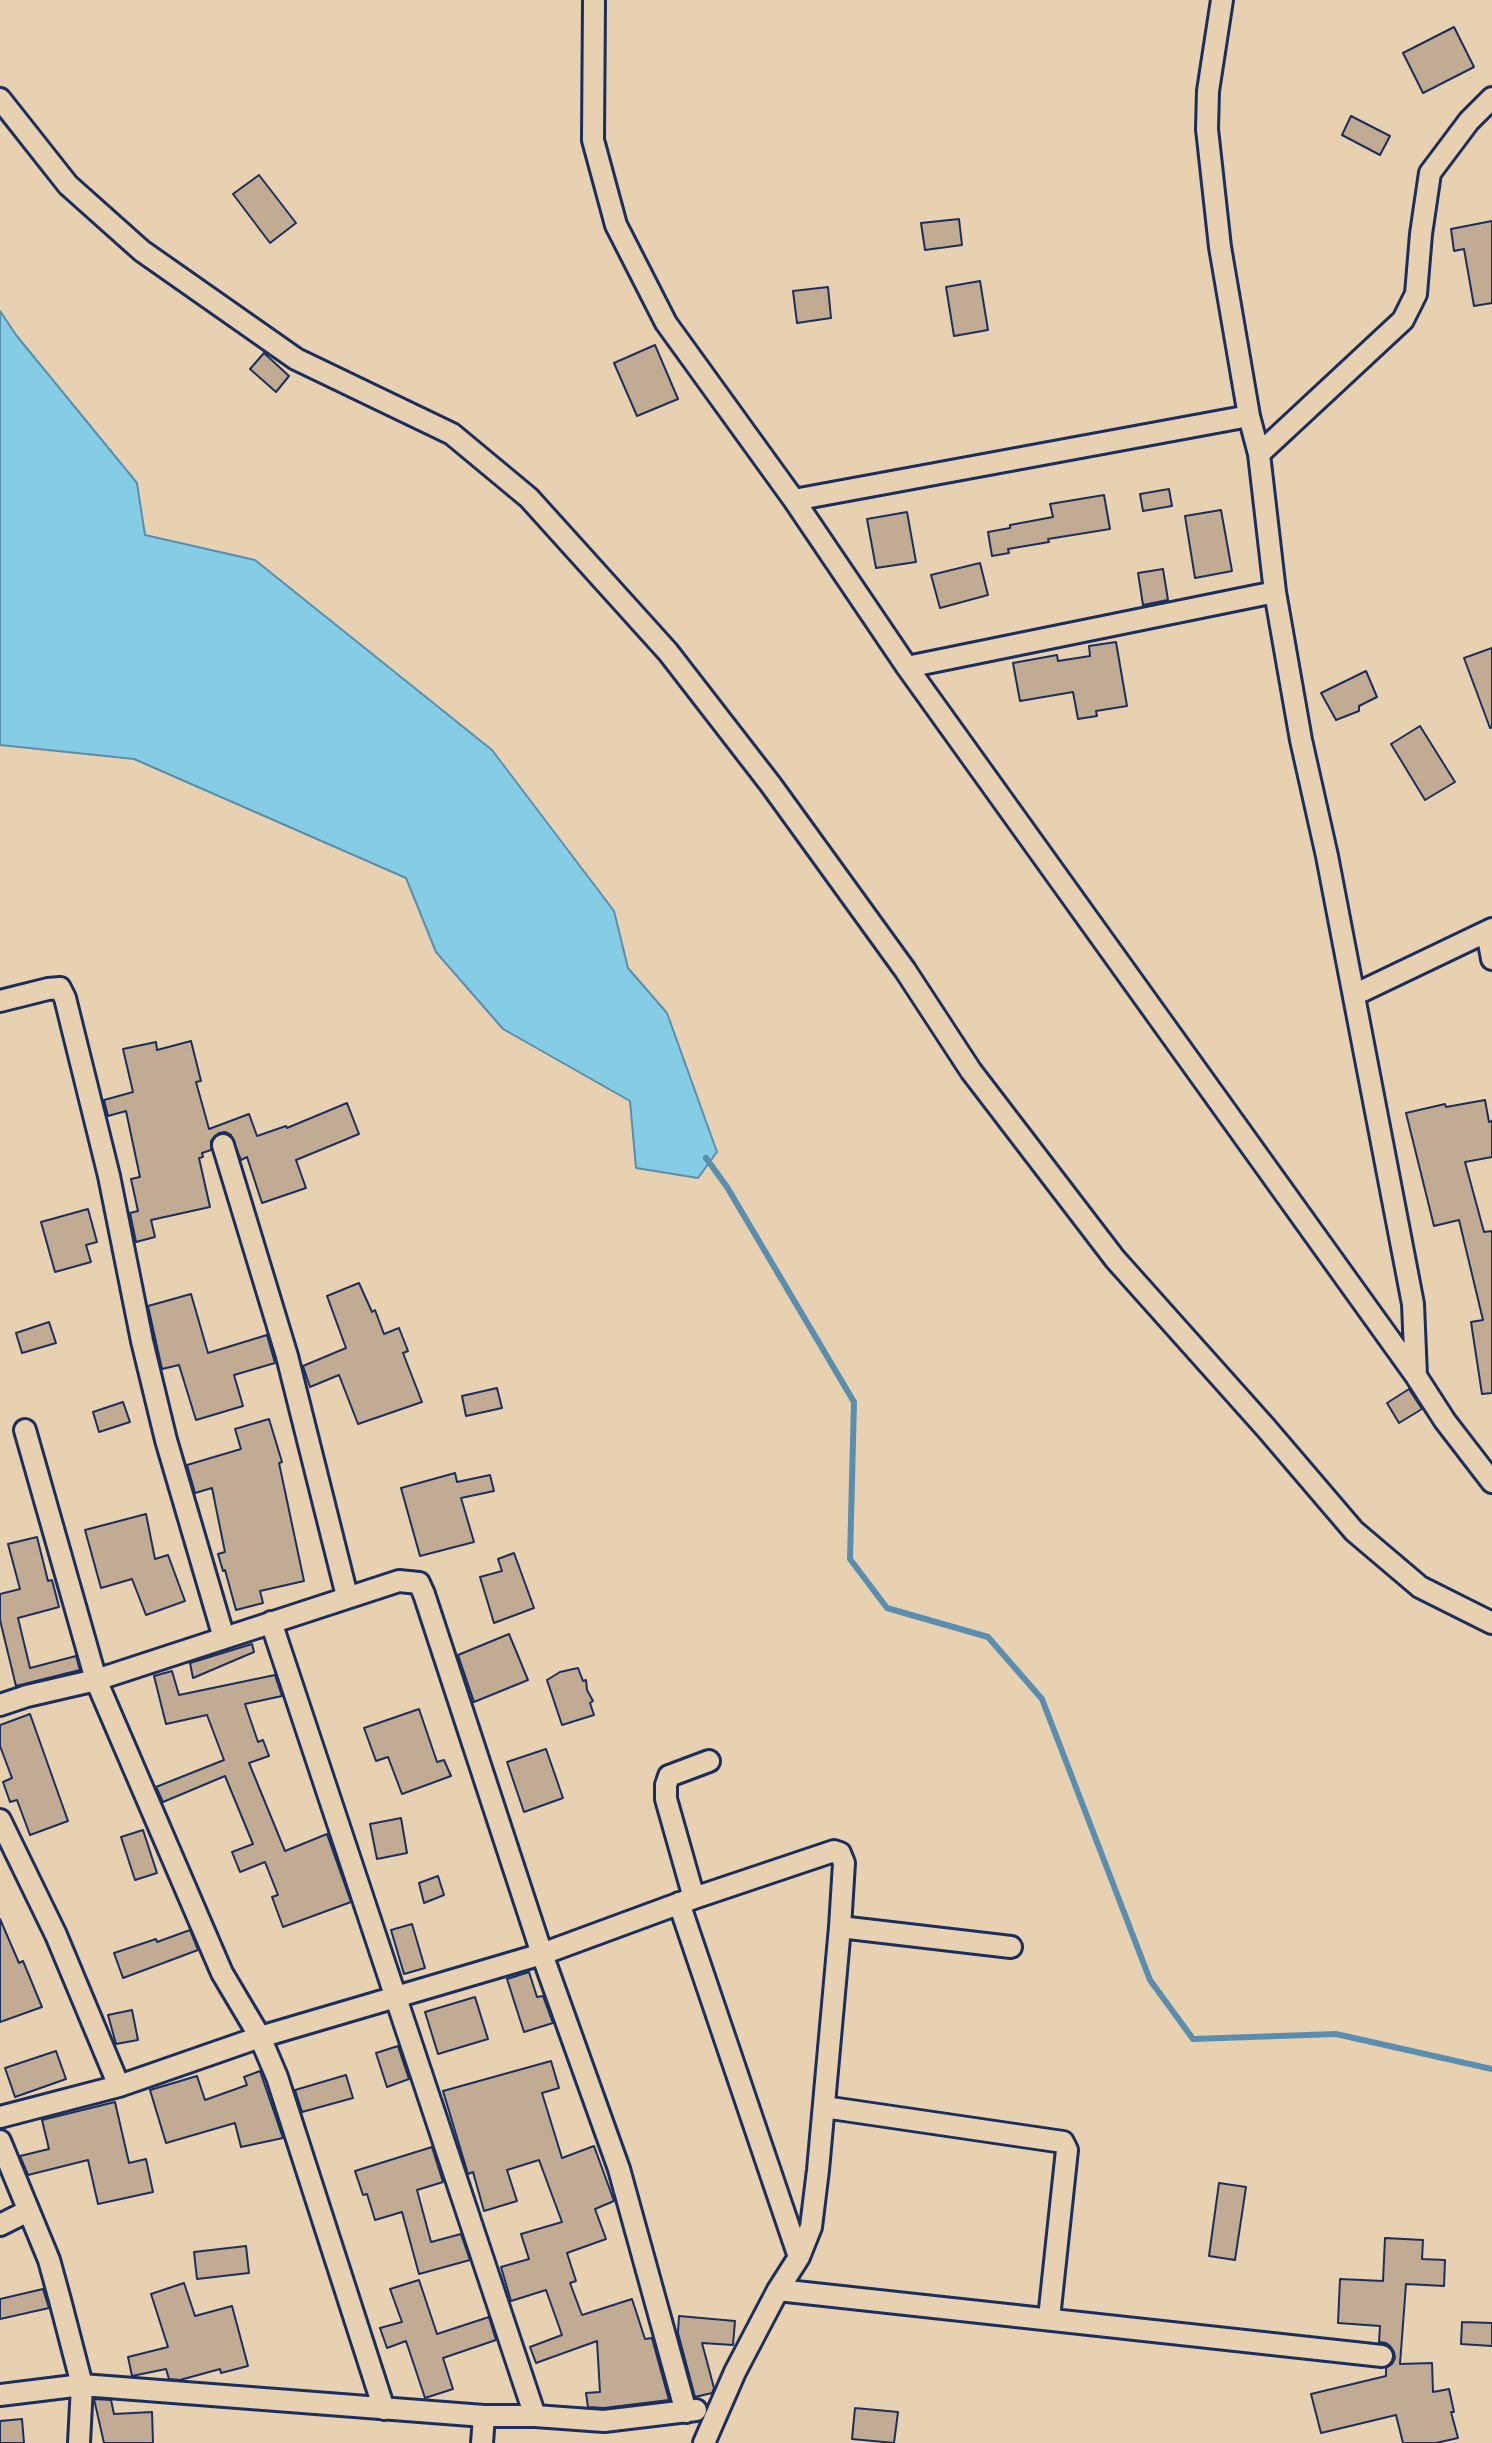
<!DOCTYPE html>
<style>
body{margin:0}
canvas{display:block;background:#e8d1b1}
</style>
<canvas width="1492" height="2443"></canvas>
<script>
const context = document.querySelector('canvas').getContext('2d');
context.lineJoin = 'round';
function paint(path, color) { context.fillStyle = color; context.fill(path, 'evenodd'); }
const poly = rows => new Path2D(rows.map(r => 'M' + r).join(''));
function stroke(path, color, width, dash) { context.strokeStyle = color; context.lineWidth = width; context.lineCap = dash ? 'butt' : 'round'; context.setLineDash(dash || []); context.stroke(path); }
const water = poly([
 [0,311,16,335,137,483,145,535,255,560,492,750,614,911,628,968,667,1013,717,1152,698,1178,636,1168,630,1101,503,1029,436,952,406,878,134,759,0,745,0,311]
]);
paint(water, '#84cde5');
stroke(water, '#5a8eaf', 2);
stroke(poly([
 [706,1158,727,1187,854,1402,850,1559,887,1608,988,1637,1042,1699,1150,1980,1193,2039,1336,2034,1492,2069]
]), '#5a8eaf', 6);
const building = poly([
 [1454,27,1474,67,1423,93,1403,53,1454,27],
 [1351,116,1390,136,1380,155,1342,135,1351,116],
 [259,175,296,223,270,243,233,194,259,175],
 [959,219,962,245,925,250,921,223,959,219],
 [1492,221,1492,303,1474,306,1464,249,1454,251,1451,229,1492,221],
 [980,281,988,330,954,336,946,287,980,281],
 [828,287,831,318,797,323,793,291,828,287],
 [655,345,678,399,637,416,614,363,655,345],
 [264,353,289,376,276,392,250,369,264,353],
 [1169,489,1172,506,1143,511,1140,494,1169,489],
 [1104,495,1110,529,1048,539,1049,542,1008,549,1009,553,992,556,988,532,1010,528,1010,525,1053,517,1050,504,1104,495],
 [1221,510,1232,571,1195,578,1185,516,1221,510],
 [907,512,916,562,876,568,867,519,907,512],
 [980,563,988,595,940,608,931,575,980,563],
 [1163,569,1168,600,1143,605,1138,573,1163,569],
 [1116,642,1127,706,1096,711,1097,716,1078,719,1073,692,1020,701,1013,663,1057,655,1058,661,1090,656,1089,646,1116,642],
 [1492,648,1492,727,1490,728,1464,658,1492,648],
 [1366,671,1377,697,1359,706,1359,711,1336,720,1321,693,1366,671],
 [1420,726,1455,782,1425,800,1391,744,1420,726],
 [191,1041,201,1081,196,1082,209,1129,249,1114,257,1136,286,1126,287,1128,347,1103,359,1134,296,1160,306,1188,262,1203,247,1157,241,1160,231,1135,225,1132,219,1133,211,1141,211,1150,202,1153,203,1157,199,1158,210,1207,151,1220,155,1237,136,1242,130,1213,138,1211,131,1179,140,1177,126,1111,108,1116,104,1100,133,1092,123,1049,156,1042,157,1050,191,1041],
 [1485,1100,1489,1122,1492,1121,1492,1157,1465,1162,1484,1232,1492,1231,1492,1393,1482,1394,1471,1322,1483,1320,1459,1220,1434,1226,1406,1113,1445,1104,1446,1107,1485,1100],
 [88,1209,97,1242,86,1245,91,1262,55,1272,41,1222,88,1209],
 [359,1283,372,1312,375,1310,384,1334,399,1328,408,1351,403,1353,422,1402,358,1424,339,1375,310,1387,303,1366,346,1348,327,1296,359,1283],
 [191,1294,208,1353,267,1335,275,1363,234,1375,243,1406,196,1420,179,1365,162,1369,148,1306,191,1294],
 [49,1322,56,1343,22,1353,16,1333,49,1322],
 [497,1388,502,1408,466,1416,462,1396,497,1388],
 [1409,1389,1422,1409,1399,1423,1387,1403,1409,1389],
 [123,1402,130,1422,99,1432,93,1412,123,1402],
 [269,1419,282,1462,279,1463,304,1581,260,1591,263,1603,236,1610,225,1570,223,1571,218,1554,225,1552,212,1488,195,1493,187,1465,241,1449,235,1429,269,1419],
 [455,1473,457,1482,490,1475,494,1491,461,1498,474,1542,420,1556,401,1488,455,1473],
 [146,1514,155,1559,168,1555,185,1601,146,1615,132,1579,101,1588,85,1530,146,1514],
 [37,1537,48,1581,52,1580,59,1607,18,1618,30,1668,76,1656,80,1670,16,1686,0,1620,0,1594,20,1589,8,1544,37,1537],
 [514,1553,534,1608,494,1623,480,1577,502,1571,498,1559,514,1553],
 [509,1634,528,1680,474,1702,458,1655,509,1634],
 [252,1644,254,1652,193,1678,190,1663,252,1644],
 [578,1668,583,1681,586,1680,587,1690,593,1701,590,1703,594,1715,562,1725,547,1680,560,1672,578,1668],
 [172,1671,179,1695,275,1675,282,1696,245,1704,258,1742,263,1740,269,1756,249,1763,285,1851,327,1834,351,1902,283,1927,272,1897,278,1895,265,1862,240,1872,232,1852,253,1844,225,1776,163,1802,156,1787,224,1760,207,1715,166,1724,154,1676,172,1671],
 [419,1709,437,1762,444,1760,451,1776,402,1794,388,1757,376,1761,364,1728,419,1709],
 [30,1714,68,1821,30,1835,17,1800,10,1802,3,1782,12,1778,0,1746,0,1725,30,1714],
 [546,1749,563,1798,524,1812,507,1762,546,1749],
 [401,1818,407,1853,377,1859,370,1824,401,1818],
 [143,1830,157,1873,135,1880,121,1837,143,1830],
 [438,1876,444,1895,424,1903,419,1883,438,1876],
 [0,1919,19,1963,23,1961,42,2007,0,2022,0,1919],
 [412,1924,425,1968,404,1974,391,1930,412,1924],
 [190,1930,198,1950,123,1978,114,1953,156,1939,157,1942,190,1930],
 [529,1972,537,1997,543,1996,553,2023,524,2032,507,1979,529,1972],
 [475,1997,488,2039,438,2054,425,2012,475,1997],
 [132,2010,138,2040,116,2044,108,2015,132,2010],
 [398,2046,409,2079,387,2087,376,2053,398,2046],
 [56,2051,66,2079,15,2097,5,2068,56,2051],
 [551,2061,559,2088,542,2093,562,2158,594,2146,614,2201,595,2209,606,2239,567,2253,576,2281,570,2283,582,2315,632,2299,645,2339,652,2338,669,2400,604,2408,588,2407,586,2393,600,2392,597,2341,536,2363,530,2347,562,2335,546,2290,511,2301,501,2267,529,2259,521,2234,562,2222,539,2160,507,2170,517,2201,484,2211,473,2172,468,2174,443,2091,551,2061],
 [260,2071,283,2138,241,2147,235,2123,166,2143,150,2090,197,2076,205,2100,247,2085,244,2077,260,2071],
 [346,2075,353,2098,302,2112,295,2090,346,2075],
 [115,2102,129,2163,146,2159,153,2192,98,2204,88,2160,28,2175,20,2156,49,2149,42,2120,115,2102],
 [432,2147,443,2182,417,2190,431,2242,461,2234,470,2260,419,2274,402,2212,375,2220,367,2194,363,2195,355,2171,432,2147],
 [1219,2183,1246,2187,1235,2260,1209,2256,1219,2183],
 [1385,2238,1423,2240,1422,2259,1445,2260,1444,2286,1406,2284,1400,2364,1432,2363,1433,2392,1449,2389,1454,2412,1451,2412,1458,2438,1436,2443,1403,2443,1396,2415,1321,2433,1311,2394,1386,2376,1386,2368,1392,2364,1395,2358,1394,2352,1390,2346,1386,2343,1379,2342,1380,2326,1338,2323,1340,2279,1383,2281,1385,2238],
 [246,2246,249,2273,197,2279,194,2252,246,2246],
 [419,2280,437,2334,489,2317,496,2340,443,2358,453,2389,425,2398,406,2341,387,2348,380,2328,402,2322,390,2289,419,2280],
 [184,2283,195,2316,232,2306,248,2366,221,2373,220,2369,180,2380,169,2379,166,2369,132,2376,128,2357,168,2347,151,2294,184,2283],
 [43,2289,49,2308,0,2319,0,2299,43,2289],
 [679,2316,735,2321,733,2345,702,2343,714,2388,712,2393,695,2397,678,2333,679,2316],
 [1462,2322,1492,2323,1492,2346,1461,2344,1462,2322],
 [94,2399,111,2400,114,2414,152,2412,153,2443,104,2443,94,2399],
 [855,2408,898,2412,894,2443,852,2439,855,2408],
 [22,2419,24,2443,0,2443,0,2421,22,2419]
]);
paint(building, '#c1ab92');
stroke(building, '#1b2f5e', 2);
const street = poly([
 [594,0,593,140,616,225,666,323,794,500,907,667,1416,1376,1445,1421,1492,1482],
 [1222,0,1208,91,1207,129,1220,247,1249,416,1259,454,1275,592,1301,740,1327,856,1413,1304,1416,1376],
 [0,99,68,185,142,251,296,359,452,434,529,498,668,652,771,785,905,970,971,1071,1115,1259,1266,1428,1354,1531,1420,1587,1492,1623],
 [1259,454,1403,320,1416,294,1421,234,1430,173,1469,121,1492,98],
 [794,500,1249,416],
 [907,667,1275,592],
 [1487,932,1492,959],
 [1354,995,1492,929],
 [0,1001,48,989,60,988,65,998,109,1176,142,1341,166,1440,224,1638],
 [223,1145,287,1356,347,1596],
 [25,1430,96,1680,222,1973,260,2037,277,2077,384,2409],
 [271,1622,535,2416],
 [0,1705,27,1696,96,1680,399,1581,419,1583,424,1594,542,1954,619,2169,686,2412],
 [0,1820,56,1935,119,2086],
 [694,1898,666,1799,666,1785,669,1776,709,1761],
 [679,1903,799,2257],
 [840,1927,1011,1947],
 [824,2107,1063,2142,1067,2150,1049,2318],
 [0,2117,119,2086,260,2037,542,1954,694,1898,834,1851,840,1853,844,1863,840,1927,818,2170,811,2227,799,2257,778,2290,735,2372,704,2443],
 [0,2141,49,2260,60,2300,82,2385,79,2443],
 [0,2225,28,2211],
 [778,2290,1382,2356],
 [0,2395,82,2385,484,2416,535,2416,604,2421,696,2410],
 [482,2443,484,2416]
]);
stroke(street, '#1b2f5e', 26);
stroke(street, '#e8d1b1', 20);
</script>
